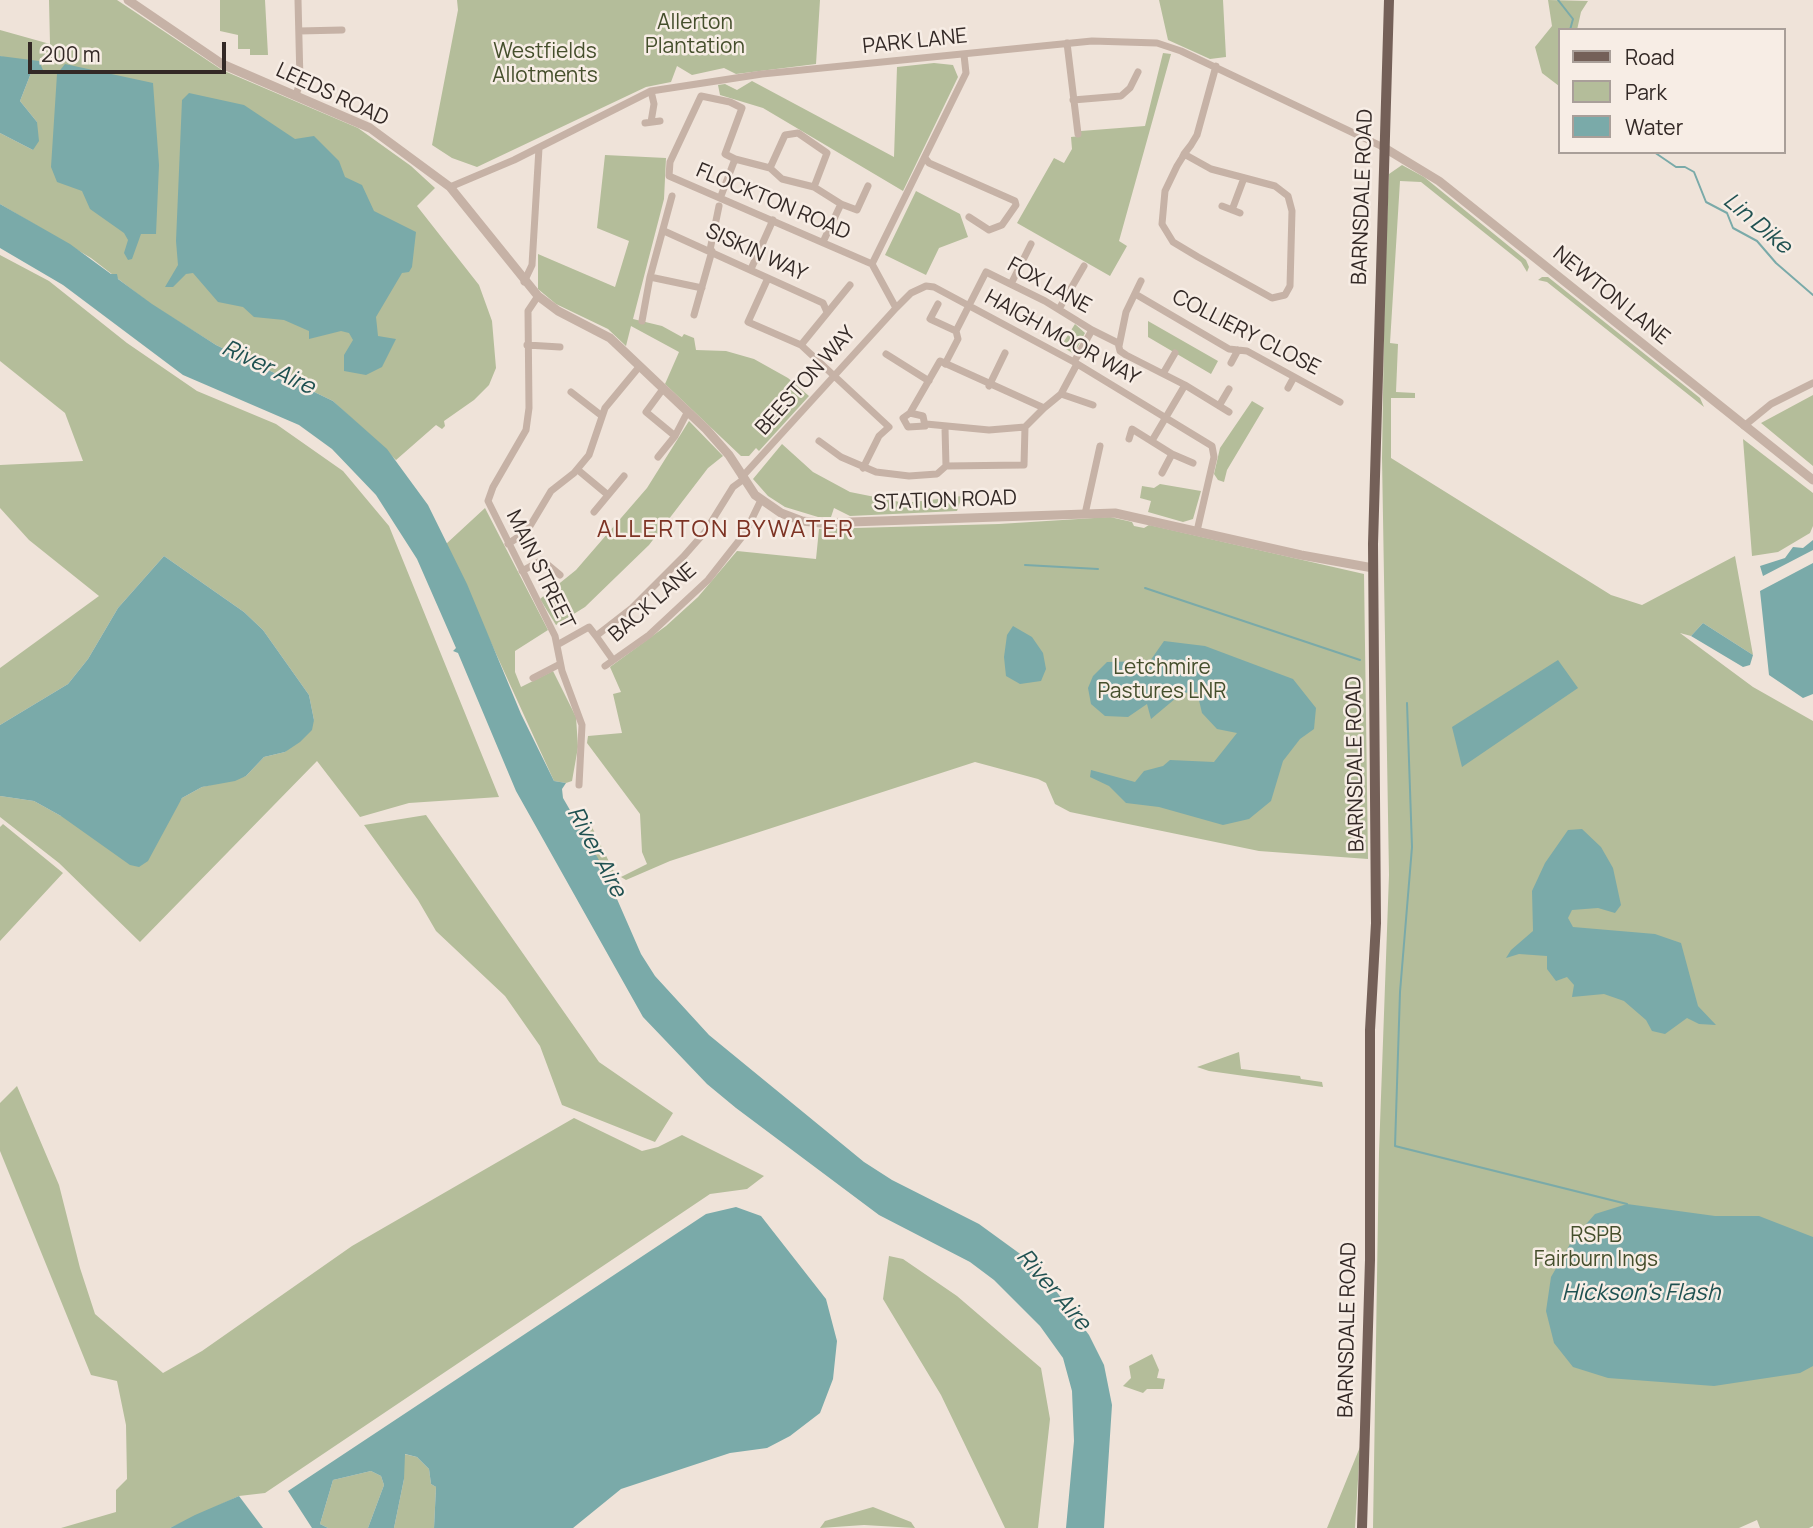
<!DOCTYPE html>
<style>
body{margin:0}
#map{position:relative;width:1813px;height:1528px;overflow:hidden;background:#efe3d9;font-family:Manrope,sans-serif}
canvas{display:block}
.legend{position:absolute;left:1558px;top:28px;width:228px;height:126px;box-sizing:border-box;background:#f7ede5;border:2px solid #a99f99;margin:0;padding:9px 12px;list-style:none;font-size:21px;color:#332926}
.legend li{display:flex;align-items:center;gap:14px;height:35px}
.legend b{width:35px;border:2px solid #a99f99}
.scale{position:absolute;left:28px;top:42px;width:198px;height:32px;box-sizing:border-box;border:4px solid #332926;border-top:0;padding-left:9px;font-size:21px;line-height:24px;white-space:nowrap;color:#332926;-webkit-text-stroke:5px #f7ede5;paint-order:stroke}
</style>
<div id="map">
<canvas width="1813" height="1528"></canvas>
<ul class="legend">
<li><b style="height:9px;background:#746058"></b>Road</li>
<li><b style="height:19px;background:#b4bd9a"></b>Park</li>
<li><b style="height:19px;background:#7aaaa9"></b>Water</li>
</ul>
<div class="scale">200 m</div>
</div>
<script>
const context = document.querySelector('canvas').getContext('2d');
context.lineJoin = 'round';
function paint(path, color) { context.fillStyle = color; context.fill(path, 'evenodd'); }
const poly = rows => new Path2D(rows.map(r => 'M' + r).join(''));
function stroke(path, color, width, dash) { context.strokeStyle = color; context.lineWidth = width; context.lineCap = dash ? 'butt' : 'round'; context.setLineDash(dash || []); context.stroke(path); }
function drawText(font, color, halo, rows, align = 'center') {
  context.font = font + ' Manrope,sans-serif'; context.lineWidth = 5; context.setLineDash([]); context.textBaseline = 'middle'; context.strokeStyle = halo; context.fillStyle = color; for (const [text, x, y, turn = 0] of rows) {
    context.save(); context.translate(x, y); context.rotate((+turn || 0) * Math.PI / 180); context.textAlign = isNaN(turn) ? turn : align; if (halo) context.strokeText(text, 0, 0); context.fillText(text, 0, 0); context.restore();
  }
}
paint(poly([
 [49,0,117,0,222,70,358,128,411,166,435,188,417,206,479,285,492,321,496,368,489,385,474,400,444,421,445,426,442,429,436,425,396,460,333,401,216,345,152,305,91,258,0,204,0,133,33,150,37,122,20,101,31,73,42,70,0,56,0,30,50,44],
 [220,0,265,0,268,55,250,55,250,49,238,49,238,35,220,31],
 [457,0,820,0,816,64,736,74,724,68,692,75,677,66,671,82,646,87,477,167,452,158,432,145,458,10],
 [1159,0,1223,0,1226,57,1210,59,1168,40],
 [1548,0,1588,1,1581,12,1577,30,1559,30,1559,86,1542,73,1535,47,1552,26],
 [1163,53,1171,54,1119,241,1127,246,1110,276,1017,223,1054,158,1064,163,1072,149,1071,137,1081,136,1081,131,1145,126],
 [934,63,953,65,958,77,903,191,763,108,720,95,718,85,725,84,737,90,752,81,894,157,897,67],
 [605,155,666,158,664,199,633,319,662,326,682,337,684,334,694,338,696,350,726,351,754,359,788,378,809,396,759,451,756,448,749,456,741,456,665,384,679,352,631,326,626,346,608,329,556,304,538,289,538,254,615,287,629,241,597,228],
 [1402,165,1424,177,1526,260,1529,267,1527,272,1521,262,1421,182,1400,181,1390,343,1398,344,1396,392,1415,393,1415,398,1391,398,1391,458,1611,595,1642,605,1735,556,1753,655,1703,623,1691,636,1680,633,1753,687,1813,721,1813,1526,1809,1528,1760,1528,1757,1520,1739,1528,1373,1528,1379,1152,1389,875,1382,458,1385,268,1389,174],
 [916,191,960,214,968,237,939,248,926,275,885,255],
 [0,255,49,281,127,343,197,391,276,424,343,471,389,526,499,797,409,803,360,817,317,761,140,942,59,863,0,817,0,796,34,801,61,816,173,810,182,798,202,787,246,776,264,757,285,752,314,720,309,695,263,630,244,612,164,556,118,608,88,659,68,684,0,725,0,668,99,596,29,540,0,508,0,465,83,461,65,413,0,361],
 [1542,277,1548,277,1700,398,1704,407,1547,282,1538,280],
 [1148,321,1218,361,1211,374,1148,337],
 [1075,324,1085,333,1074,354,1061,346],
 [1813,395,1813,466,1761,423],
 [1252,401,1264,408,1227,470,1224,482,1218,480,1214,474,1220,448],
 [689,421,723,456,708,468,649,545,585,607,556,625,540,599,576,570,647,488],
 [1743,439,1813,493,1813,526,1810,533,1778,552,1752,556],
 [782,444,813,472,850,492,905,503,962,496,957,511,850,516,834,508,831,517,818,517,785,507,768,496,753,479],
 [1160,484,1201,491,1193,519,1183,522,1148,512,1151,501,1140,498,1142,486,1154,488],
 [485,508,548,630,515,651,515,672,521,687,553,671,576,717,578,747,572,781,566,783,554,781,446,544],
 [1110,517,1132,522,1134,526,1144,528,1149,525,1364,574,1368,859,1259,851,1070,812,1055,804,1046,783,1038,779,975,762,670,861,626,880,621,877,647,864,642,852,640,814,587,743,588,736,622,733,613,694,621,692,610,667,666,626,698,597,737,551,816,559,819,529,999,524],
 [426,815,599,1062,673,1113,655,1142,562,1105,540,1046,505,996,436,931,418,900,364,825],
 [590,823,619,882,613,890,581,826],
 [3,824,63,873,0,941,0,827],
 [1239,1052,1241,1069,1300,1076,1301,1079,1322,1082,1323,1087,1209,1071,1197,1067],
 [17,1086,59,1185,80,1268,95,1314,163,1373,202,1351,352,1246,574,1118,642,1151,658,1147,682,1135,764,1176,747,1189,710,1194,265,1493,239,1496,170,1528,61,1528,116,1512,116,1490,127,1479,126,1425,117,1381,91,1375,0,1151,0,1103],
 [889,1256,903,1259,957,1296,1041,1368,1050,1419,1038,1528,1005,1528,941,1395,883,1299],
 [1152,1354,1159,1370,1157,1378,1165,1379,1163,1389,1147,1389,1143,1393,1123,1386,1131,1378,1129,1366],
 [1360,1447,1355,1528,1327,1528],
 [404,1454,417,1457,429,1469,431,1484,436,1487,434,1528,394,1528,404,1479],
 [371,1471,381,1476,384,1485,368,1528,328,1528,320,1524,333,1480],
 [873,1507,911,1522,915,1528,864,1525,820,1528,825,1521]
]), '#b4bd9a');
paint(poly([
 [0,56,39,61,43,70,31,73,20,101,37,122,39,141,33,150,0,133],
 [65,64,153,83,159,165,156,234,141,234,132,259,128,260,124,253,128,240,124,233,90,209,82,191,57,182,51,167,57,74],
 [189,93,244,105,295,139,314,136,339,161,345,177,362,185,374,211,416,232,412,267,409,272,402,273,376,317,378,336,396,339,382,367,366,375,344,371,344,355,353,340,349,333,341,331,309,339,309,331,284,320,254,317,243,307,218,302,193,273,186,274,173,287,165,287,178,265,176,241,182,100],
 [0,204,70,244,111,274,117,274,118,279,152,304,216,345,333,401,387,449,428,505,467,584,521,714,554,781,566,783,562,789,563,798,603,867,641,954,655,976,709,1035,864,1162,892,1180,979,1224,1023,1256,1050,1283,1089,1335,1104,1365,1112,1405,1104,1528,1066,1528,1074,1441,1072,1391,1063,1358,1040,1326,994,1280,970,1262,879,1215,736,1108,707,1084,643,1017,516,791,458,653,453,651,456,648,417,559,376,495,332,449,299,425,183,375,63,285,0,248],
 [1813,540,1813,550,1763,576,1760,566,1785,558,1793,547,1803,548],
 [164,556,244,612,263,630,309,695,314,720,312,730,300,742,285,752,264,757,246,776,235,781,202,787,182,798,148,861,139,867,130,865,61,816,34,801,0,796,0,725,68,684,88,659,118,608],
 [1813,563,1813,694,1803,698,1769,675,1760,591],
 [1703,623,1753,655,1750,665,1743,667,1691,636],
 [1013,626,1032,637,1043,653,1046,669,1041,681,1020,684,1006,676,1004,657,1007,635],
 [1164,641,1205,646,1293,679,1316,708,1314,729,1300,739,1283,761,1271,801,1249,819,1223,825,1159,807,1126,803,1109,786,1090,777,1091,770,1135,782,1144,771,1163,766,1170,760,1214,762,1237,733,1217,729,1202,713,1197,692,1182,693,1151,719,1147,704,1128,717,1105,716,1091,704,1088,688,1093,676,1107,662,1150,661],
 [1558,660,1578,688,1462,767,1452,727],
 [1582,829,1601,847,1613,868,1621,905,1615,913,1598,908,1572,910,1568,918,1573,927,1655,934,1681,943,1698,1006,1716,1025,1699,1024,1687,1018,1665,1034,1652,1031,1646,1020,1624,1001,1604,994,1572,997,1574,985,1567,977,1556,981,1547,969,1547,956,1519,954,1506,958,1511,950,1533,931,1532,891,1545,863,1568,830],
 [1627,1204,1715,1216,1759,1216,1813,1237,1813,1366,1800,1373,1714,1386,1608,1378,1573,1367,1554,1343,1546,1311,1551,1277,1573,1239,1595,1214],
 [736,1207,761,1216,826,1299,837,1341,833,1379,820,1413,790,1436,767,1448,730,1453,621,1489,573,1528,434,1528,436,1487,431,1484,429,1469,417,1457,405,1454,404,1479,394,1528,368,1528,384,1485,381,1476,371,1471,333,1480,320,1524,328,1528,312,1528,288,1491,706,1214],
 [239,1496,263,1528,170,1528,195,1515]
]), '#7aaaa9');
stroke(poly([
 [1558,0,1573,19,1570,30],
 [1654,152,1676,167,1685,167,1694,172,1706,202,1727,213,1733,228,1757,241,1776,263,1813,295],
 [1025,565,1098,569],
 [1145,588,1360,660],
 [1407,703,1412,847,1400,992,1395,1146,1627,1204]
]), '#7aaaa9', 2);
stroke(poly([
 [299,31,342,30],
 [1067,43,1078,134],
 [296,96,300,81,298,0],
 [1073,100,1121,96,1130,88,1138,72],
 [651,122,654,104,651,91],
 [645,123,660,121],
 [1184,154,1211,169,1275,186,1288,196,1292,211,1290,286,1285,295,1272,298,1198,257,1173,242,1162,224,1165,191,1177,166,1182,158,1184,154,1191,145,1197,135,1216,66],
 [925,158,929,163,1015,201,1016,205,1002,225,989,230,969,217],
 [735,159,770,168,782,179,814,187,841,204,823,242],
 [770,168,785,135,798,133,827,153,814,187],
 [450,187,514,160,651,91,762,74,1092,41,1157,43,1181,51,1383,147],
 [721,196,735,159,725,154,742,108,730,102,701,96,670,162,669,176,872,264],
 [841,204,857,210,868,186],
 [1222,206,1240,213],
 [1232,210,1244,178],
 [664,231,823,303,827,312],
 [710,250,719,206],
 [872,264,966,73,964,55],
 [872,264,896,308],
 [751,269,773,220],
 [650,277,702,288],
 [768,278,748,322,801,345,889,427,879,436,863,468],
 [524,282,532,265,539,148],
 [1011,284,1031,244],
 [1137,295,1229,349,1247,351,1340,402],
 [538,296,528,311,529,408,526,430,493,487,488,501,555,636,562,671,582,725,579,785],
 [938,304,930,319,956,331],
 [1059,309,1084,266],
 [694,315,712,251],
 [642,321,650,277,672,196],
 [1092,330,1118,343,1120,351,1126,355,1185,385,1153,439],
 [527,345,560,347],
 [801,345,850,285],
 [1119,346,1126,312,1141,281],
 [886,354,929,381],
 [1231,363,1238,350],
 [945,364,958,339,956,331,986,272,1045,301,1092,330,1074,362],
 [1164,372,1175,353],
 [1185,385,1229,412],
 [989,386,1005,353],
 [1288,388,1294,377],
 [663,389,646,412,675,436],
 [571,392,602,416],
 [1061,394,1093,405],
 [1219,406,1229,389],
 [910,413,923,416,925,426,908,427,903,418,910,413,940,361,1044,408,1061,394,1077,364],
 [926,424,989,430,1025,427],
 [1744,426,1771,404,1813,383],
 [1129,439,1132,429,1172,454,1193,463],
 [819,441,841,457,876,472,909,476,937,474,946,466,945,428],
 [658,457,675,436,688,411],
 [946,466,1024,465,1025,427,1044,408],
 [578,470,608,495],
 [1162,473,1172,454],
 [742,477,896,308,911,293,926,286,934,287,1074,362,1212,446,1214,457,1197,531],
 [594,512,624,476],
 [1085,514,1100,446],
 [508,544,527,531,551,491,574,473,589,455,605,408,639,367],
 [522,571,542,560,560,575],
 [596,636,613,660],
 [557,645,589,627,596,636,632,608,683,557,705,532,733,487,744,479],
 [605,666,649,635,708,580,745,533,761,500],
 [533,678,560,664]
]), '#c6b2a6', 7);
stroke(poly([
 [128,0,222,64,370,128,450,187,538,296,558,311,610,338,706,429,729,455,755,495,781,513,802,521,821,523,1115,513,1301,555,1373,568],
 [1383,147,1439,181,1813,480]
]), '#c6b2a6', 9);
stroke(poly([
 [1362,1528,1370,1260,1370,1030,1376,923,1373,544,1389,0]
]), '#746058', 10);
drawText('21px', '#454f2c', '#f7ede5', [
 ["Allerton",695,23],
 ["Plantation",695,47],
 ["Westfields",545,52],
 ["Allotments",545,76],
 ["Letchmire",1162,668],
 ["Pastures LNR",1162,692],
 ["RSPB",1596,1236],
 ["Fairburn Ings",1596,1260]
]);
drawText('21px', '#332926', '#f7ede5', [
 ["PARK LANE",915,42,-6],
 ["LEEDS ROAD",332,95,25],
 ["BARNSDALE ROAD",1363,197,-88],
 ["FLOCKTON ROAD",773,202,23],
 ["SISKIN WAY",756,253,25],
 ["FOX LANE",1049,286,29],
 ["NEWTON LANE",1611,296,39],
 ["COLLIERY CLOSE",1246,333,27],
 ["HAIGH MOOR WAY",1062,338,29],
 ["BEESTON WAY",806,381,-48],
 ["STATION ROAD",945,501,-2],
 ["MAIN STREET",540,570,64],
 ["BACK LANE",653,603,-41],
 ["BARNSDALE ROAD",1356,764,-91],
 ["BARNSDALE ROAD",1348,1330,-89]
]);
drawText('italic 23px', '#1f5151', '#f7ede5', [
 ["Lin Dike",1757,224,40],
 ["River Aire",268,368,25],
 ["River Aire",596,852,62],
 ["River Aire",1053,1290,49],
 ["Hickson's Flash",1641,1294]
]);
context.letterSpacing = '2px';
drawText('24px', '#7d3324', '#f7ede5', [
 ["ALLERTON BYWATER",726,530]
]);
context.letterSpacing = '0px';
</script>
